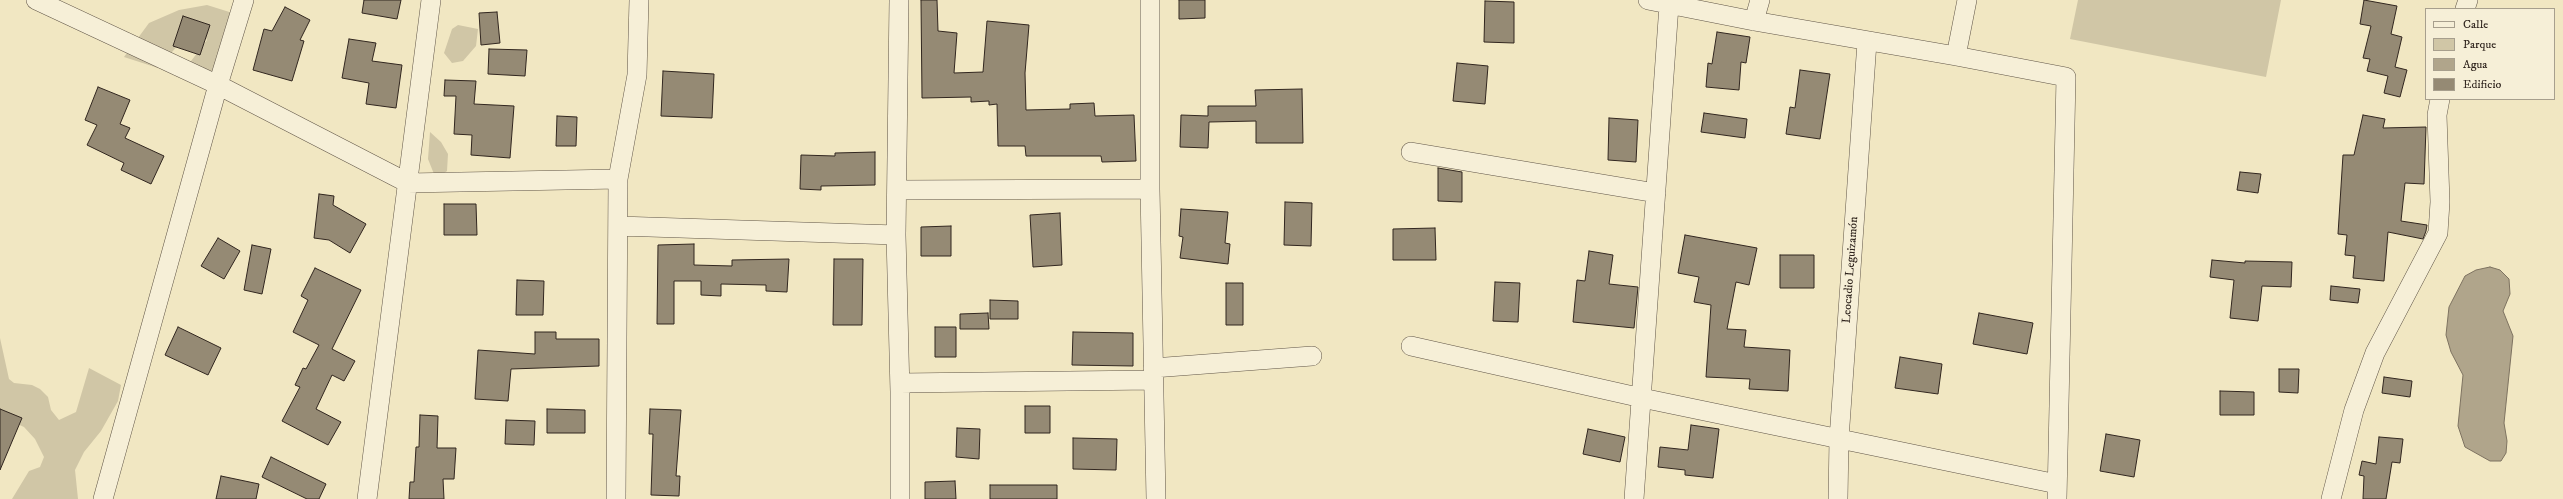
<!DOCTYPE html>
<meta charset="utf-8">
<style>
body{margin:0}
#map{position:relative;width:2563px;height:499px;overflow:hidden;background:#f1e7c2;font-family:"IM FELL DW Pica",serif}
canvas{display:block}
.legend{position:absolute;left:2425px;top:8px;width:130px;height:92px;box-sizing:border-box;background:#f6efd7;border:1px solid #a79f8d;margin:0;padding:5px 7px;list-style:none;font-size:12px;color:#31261f}
.legend li{display:flex;align-items:center;gap:8px;height:20px}
.legend b{width:20px;border:1px solid #a79f8d}
</style>
<div id="map">
<canvas width="2563" height="499"></canvas>
<ul class="legend">
<li><b style="height:5px;background:#f6efd7"></b>Calle</li>
<li><b style="height:11px;background:#d0c6a6"></b>Parque</li>
<li><b style="height:11px;background:#b0a58b"></b>Agua</li>
<li><b style="height:11px;background:#958a74"></b>Edificio</li>
</ul>
</div>
<script>
const context = document.querySelector('canvas').getContext('2d');
context.lineJoin = 'round';
function paint(path, color) { context.fillStyle = color; context.fill(path, 'evenodd'); }
const poly = rows => new Path2D(rows.map(r => 'M' + r).join(''));
function stroke(path, color, width, dash) { context.strokeStyle = color; context.lineWidth = width; context.lineCap = dash ? 'butt' : 'round'; context.setLineDash(dash || []); context.stroke(path); }
function drawText(font, color, halo, rows, align = 'center') {
  context.font = font + ' "IM FELL DW Pica",serif'; context.lineWidth = 3.5; context.setLineDash([]); context.textBaseline = 'middle'; context.strokeStyle = halo; context.fillStyle = color; for (const [text, x, y, turn = 0] of rows) {
    context.save(); context.translate(x, y); context.rotate((+turn || 0) * Math.PI / 180); context.textAlign = isNaN(turn) ? turn : align; if (halo) context.strokeText(text, 0, 0); context.fillText(text, 0, 0); context.restore();
  }
}
paint(poly([
 [2078,0,2281,0,2266,77,2070,39],
 [207,5,239,15,214,75,185,69,207,40,195,20,179,44,158,68,124,57,149,23,179,10],
 [458,25,478,29,476,46,463,61,452,63,444,53,452,29],
 [430,132,441,142,448,154,447,171,436,179,428,159],
 [0,338,9,379,14,383,32,385,40,389,48,397,51,410,59,420,76,412,89,368,121,385,118,401,101,431,84,452,75,470,78,499,12,499,29,471,40,467,44,457,35,439,24,427,0,416]
]), '#d0c6a6');
const water = poly([
 [2490,267,2500,270,2509,279,2510,294,2503,311,2513,336,2504,423,2507,441,2506,453,2501,461,2490,461,2465,447,2458,426,2463,375,2451,352,2446,335,2449,307,2465,276,2476,270,2490,267]
]);
paint(water, '#b0a58b');
stroke(water, '#7d7260', 1);
const building = poly([
 [364,0,401,0,397,19,362,13,364,0],
 [921,0,937,0,938,31,957,33,954,73,983,72,987,21,1029,25,1025,73,1026,110,1070,109,1070,104,1094,103,1095,116,1134,115,1136,161,1102,162,1101,156,1026,156,1025,146,998,146,997,104,989,105,989,101,971,102,971,97,922,98,921,0],
 [1179,0,1205,0,1205,18,1179,19,1179,0],
 [2364,0,2397,6,2391,34,2402,37,2395,67,2407,70,2400,97,2384,93,2388,76,2367,71,2370,59,2363,58,2371,26,2360,24,2364,0],
 [1485,1,1514,2,1514,43,1484,42,1485,1],
 [285,7,310,20,300,40,304,41,292,81,253,70,264,29,272,31,285,7],
 [497,12,500,43,481,45,479,13,497,12],
 [183,16,210,25,200,55,173,46,183,16],
 [1717,32,1750,37,1746,63,1741,62,1739,90,1706,87,1708,63,1712,64,1717,32],
 [349,39,376,43,372,61,402,65,396,108,366,104,369,83,342,78,349,39],
 [489,49,527,50,525,76,488,74,489,49],
 [1457,63,1488,66,1485,104,1453,101,1457,63],
 [1800,70,1830,74,1820,139,1786,134,1790,107,1795,108,1800,70],
 [663,71,714,74,712,118,661,116,663,71],
 [445,80,476,81,474,104,514,106,510,158,471,155,472,135,454,134,456,96,444,96,445,80],
 [98,87,130,100,120,124,130,128,125,138,164,156,151,184,121,170,124,163,87,145,97,125,85,120,98,87],
 [1302,89,1303,143,1256,143,1256,121,1209,122,1208,148,1180,147,1181,115,1208,116,1208,106,1256,106,1255,90,1302,89],
 [1704,113,1747,119,1745,138,1701,132,1704,113],
 [2363,115,2385,119,2383,128,2426,127,2424,184,2405,183,2401,221,2427,225,2426,231,2423,239,2388,232,2384,281,2353,278,2355,256,2345,255,2347,235,2338,234,2343,155,2354,155,2363,115],
 [557,116,577,117,576,146,556,146,557,116],
 [1609,118,1638,120,1636,162,1608,160,1609,118],
 [875,152,875,185,821,186,821,190,800,189,801,155,835,156,835,153,875,152],
 [1438,168,1462,172,1462,202,1438,201,1438,168],
 [2240,172,2261,174,2258,193,2237,190,2240,172],
 [319,194,334,196,333,205,366,224,350,253,329,240,314,238,319,194],
 [1285,202,1312,203,1311,246,1284,245,1285,202],
 [444,204,476,204,477,235,444,235,444,204],
 [1181,209,1228,212,1225,243,1230,244,1228,264,1180,258,1183,237,1179,236,1181,209],
 [1060,213,1062,265,1033,267,1030,215,1060,213],
 [951,226,951,256,921,256,921,227,951,226],
 [1435,228,1436,260,1393,260,1393,229,1435,228],
 [1685,235,1757,248,1749,285,1736,282,1727,329,1746,330,1744,347,1790,350,1788,391,1749,389,1750,379,1706,377,1711,305,1694,302,1699,277,1678,273,1685,235],
 [218,238,240,251,224,279,201,266,218,238],
 [694,244,694,265,732,266,732,260,789,259,787,292,766,291,766,285,721,284,721,296,701,295,701,281,674,281,674,324,657,324,658,245,694,244],
 [252,245,271,249,262,294,244,290,252,245],
 [1589,251,1613,255,1609,284,1638,287,1634,328,1573,322,1577,280,1585,281,1589,251],
 [1780,255,1814,255,1814,288,1780,288,1780,255],
 [834,259,863,259,862,325,833,325,834,259],
 [2212,260,2245,263,2245,261,2292,262,2291,287,2262,286,2258,321,2230,318,2234,280,2210,277,2212,260],
 [315,268,361,290,332,349,355,361,344,381,332,375,316,409,341,422,328,445,282,421,300,387,295,385,303,368,306,369,319,345,293,332,308,300,301,296,315,268],
 [517,280,544,281,543,315,516,315,517,280],
 [1495,282,1520,283,1518,322,1493,321,1495,282],
 [1226,283,1243,283,1243,325,1226,325,1226,283],
 [2331,286,2360,289,2358,303,2330,300,2331,286],
 [990,300,1018,301,1018,319,990,319,990,300],
 [988,313,989,329,960,329,960,314,988,313],
 [1979,313,2033,323,2027,354,1973,344,1979,313],
 [178,327,221,348,208,375,165,355,178,327],
 [935,327,956,327,956,357,935,357,935,327],
 [535,332,556,332,556,339,599,339,599,366,511,369,508,401,475,399,478,350,535,354,535,332],
 [1073,332,1133,333,1133,366,1072,365,1073,332],
 [1900,357,1942,364,1938,394,1895,388,1900,357],
 [2279,369,2299,369,2298,393,2279,392,2279,369],
 [2384,377,2412,381,2410,397,2382,393,2384,377],
 [2220,391,2254,392,2254,415,2220,415,2220,391],
 [1025,406,1050,406,1050,433,1025,433,1025,406],
 [0,409,22,418,0,470,0,409],
 [547,409,585,410,585,433,547,433,547,409],
 [650,409,681,410,676,476,680,476,679,496,651,495,653,434,649,434,650,409],
 [420,415,438,416,437,448,456,448,454,479,443,479,444,499,409,499,410,482,414,482,416,447,419,447,420,415],
 [506,420,535,421,534,445,505,444,506,420],
 [1691,425,1719,429,1713,478,1685,475,1685,470,1658,467,1660,447,1688,450,1691,425],
 [957,428,980,429,979,459,956,457,957,428],
 [1588,429,1625,437,1620,462,1583,454,1588,429],
 [2106,434,2140,440,2134,477,2100,471,2106,434],
 [2379,437,2403,439,2400,463,2392,462,2386,499,2363,499,2364,476,2359,475,2362,461,2376,464,2379,437],
 [1073,438,1117,439,1116,470,1073,469,1073,438],
 [271,457,326,484,319,499,307,499,262,477,271,457],
 [221,476,259,484,256,499,216,499,221,476],
 [955,481,956,499,925,499,925,482,955,481],
 [990,485,1057,485,1057,499,990,499,990,485]
]);
paint(building, '#958a74');
stroke(building, '#31261f', 1);
const street = poly([
 [36,0,218,85,408,183,618,179],
 [899,0,896,235,900,392,900,499],
 [1150,0,1150,189,1156,499],
 [1648,0,1754,21,1956,56,2066,77,2057,499],
 [2465,9,2468,0],
 [1754,21,1760,0],
 [1956,56,1967,0],
 [1411,152,1656,193],
 [897,190,1150,189],
 [618,226,896,235],
 [1411,346,1642,398,2057,484],
 [1153,368,1312,356],
 [900,383,1153,380],
 [103,499,218,85,244,0],
 [367,499,431,0],
 [616,499,618,179,637,75,639,0],
 [1634,499,1669,5],
 [1838,499,1839,439,1867,42],
 [2331,499,2354,410,2375,353,2438,233,2440,202,2437,115,2440,99]
]);
stroke(street, '#615648', 20);
stroke(street, '#f6efd7', 19);
drawText('12px', '#31261f', '#f6efd7', [
 ["Leocadio Leguizamón",1851,270,-86]
]);
</script>
